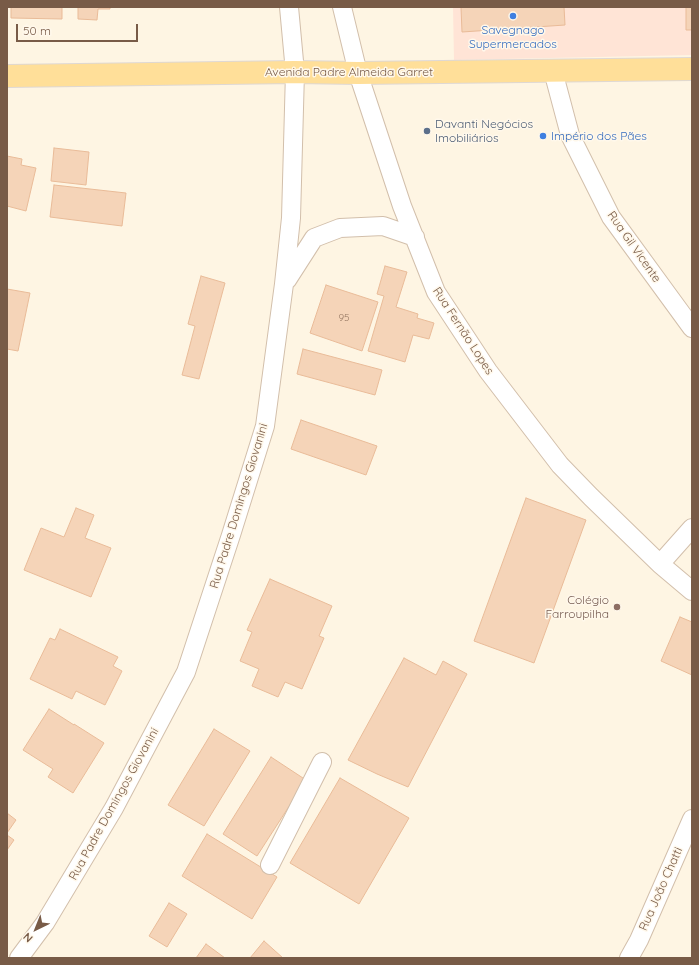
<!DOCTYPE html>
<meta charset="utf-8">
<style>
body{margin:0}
#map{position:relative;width:699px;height:965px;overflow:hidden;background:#fef5e3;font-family:Quicksand,sans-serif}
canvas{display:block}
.frame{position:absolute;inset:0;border:8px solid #785b47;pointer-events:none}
.north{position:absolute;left:16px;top:909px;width:40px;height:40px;-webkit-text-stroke:3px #fff8eb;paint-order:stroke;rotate:223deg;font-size:11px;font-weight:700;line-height:16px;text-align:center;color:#785b47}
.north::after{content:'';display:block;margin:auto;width:14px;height:18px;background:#785b47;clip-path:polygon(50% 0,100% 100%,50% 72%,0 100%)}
.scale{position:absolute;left:16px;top:24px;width:122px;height:18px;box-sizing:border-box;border:2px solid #785b47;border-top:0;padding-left:5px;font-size:12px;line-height:14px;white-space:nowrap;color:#785b47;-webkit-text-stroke:3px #fff8eb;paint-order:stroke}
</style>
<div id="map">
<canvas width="699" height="965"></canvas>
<div class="frame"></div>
<div class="north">N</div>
<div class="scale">50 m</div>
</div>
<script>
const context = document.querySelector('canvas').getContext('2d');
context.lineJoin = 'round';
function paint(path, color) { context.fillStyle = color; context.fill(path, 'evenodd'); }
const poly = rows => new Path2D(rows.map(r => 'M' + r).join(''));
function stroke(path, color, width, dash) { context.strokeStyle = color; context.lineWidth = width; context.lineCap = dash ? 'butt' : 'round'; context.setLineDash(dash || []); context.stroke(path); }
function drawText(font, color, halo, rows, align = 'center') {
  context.font = font + ' Quicksand,sans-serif'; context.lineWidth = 3; context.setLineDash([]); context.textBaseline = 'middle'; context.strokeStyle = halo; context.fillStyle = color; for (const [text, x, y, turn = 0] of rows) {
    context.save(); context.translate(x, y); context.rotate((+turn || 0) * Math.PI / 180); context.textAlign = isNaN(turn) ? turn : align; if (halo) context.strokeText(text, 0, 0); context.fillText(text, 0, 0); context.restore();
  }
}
paint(poly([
 [453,7,692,7,692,55,454,60]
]), '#ffe4d6');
const building = poly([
 [11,7,62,7,62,19,11,18,11,7],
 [78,7,110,7,110,9,98,9,97,20,78,19,78,7],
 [461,7,564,7,565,25,462,32,461,7],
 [686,7,692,7,692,30,686,30,686,7],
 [54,148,89,152,86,185,51,181,54,148],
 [7,156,22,159,21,165,36,168,26,211,7,206,7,156],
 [54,185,126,193,122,226,50,217,54,185],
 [385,266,407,272,396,307,418,314,417,318,434,323,429,339,413,335,405,362,368,351,384,296,377,294,385,266],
 [201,276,225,283,199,379,182,375,195,326,188,324,201,276],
 [326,285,378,302,362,351,310,333,326,285],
 [7,289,30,293,18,351,7,349,7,289],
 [303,349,382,370,375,395,297,374,303,349],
 [301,420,377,446,366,475,291,449,301,420],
 [526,498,586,520,534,663,474,641,526,498],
 [76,508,94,515,85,538,111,548,91,597,24,570,41,528,64,537,76,508],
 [270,579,332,606,319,636,324,638,302,689,285,682,278,697,252,686,259,669,240,661,252,632,247,630,270,579],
 [680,617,692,622,692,675,661,661,680,617],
 [60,629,118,657,113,666,122,671,105,705,76,691,72,699,30,679,50,638,55,640,60,629],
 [404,658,436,675,443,661,467,674,408,787,377,774,348,760,404,658],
 [49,709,74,725,74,724,104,743,73,793,48,777,53,769,23,750,49,709],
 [214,729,250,751,204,826,168,805,214,729],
 [271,757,306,780,257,856,223,834,271,757],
 [340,778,409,818,359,904,290,863,340,778],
 [7,813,16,820,7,833,7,813],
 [207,834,277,877,252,919,182,876,207,834],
 [7,835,14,840,7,850,7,835],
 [169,903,187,914,167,947,149,936,169,903],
 [264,941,283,958,250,958,264,941],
 [206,944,225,958,196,958,206,944]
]);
paint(building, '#f5d4b8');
stroke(building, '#e9bb98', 1);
const minor = poly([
 [342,7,358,73,402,206,436,292,488,371,560,465,591,497,660,564,692,591],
 [553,71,570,135,611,217,692,328],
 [287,280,314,238,340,228,383,226,415,237],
 [660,564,692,528],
 [270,865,322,762],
 [19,958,45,923,114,808,186,672,231,535,265,426,284,284,291,218,295,72,289,7],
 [629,958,639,940,692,819]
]);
const major = poly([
 [7,76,295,72,358,73,692,69]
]);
stroke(minor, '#d2bfab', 20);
stroke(major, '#dfd8d3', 24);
stroke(minor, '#fff', 18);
stroke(major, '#ffdf99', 22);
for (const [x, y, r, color] of [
 [513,16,4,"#3f7fe0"],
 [427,131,4,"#5c6f8a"],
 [543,136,4,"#3f7fe0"],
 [617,607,4,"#8d6e63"]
]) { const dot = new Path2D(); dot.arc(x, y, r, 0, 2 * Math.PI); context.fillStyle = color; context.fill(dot); stroke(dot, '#fff8eb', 1.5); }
drawText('10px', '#977963', null, [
 ["95",344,318]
]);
drawText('12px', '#366cbe', '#fff8eb', [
 ["Savegnago",513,30],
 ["Supermercados",513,44],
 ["Império dos Pães",551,136,"left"]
]);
drawText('12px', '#785b47', '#fff8eb', [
 ["Avenida Padre Almeida Garret",349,72],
 ["Rua Gil Vicente",634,247,55],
 ["Rua Fernão Lopes",463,331,57],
 ["Rua Padre Domingos Giovanini",239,506,-73],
 ["Rua Padre Domingos Giovanini",114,804,-61],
 ["Rua João Chatti",661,889,-66]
]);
drawText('12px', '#4e5e75', '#fff8eb', [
 ["Davanti Negócios",435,124],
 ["Imobiliários",435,138]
], 'left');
drawText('12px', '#785e54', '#fff8eb', [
 ["Colégio",609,600],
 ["Farroupilha",609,614]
], 'right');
</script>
